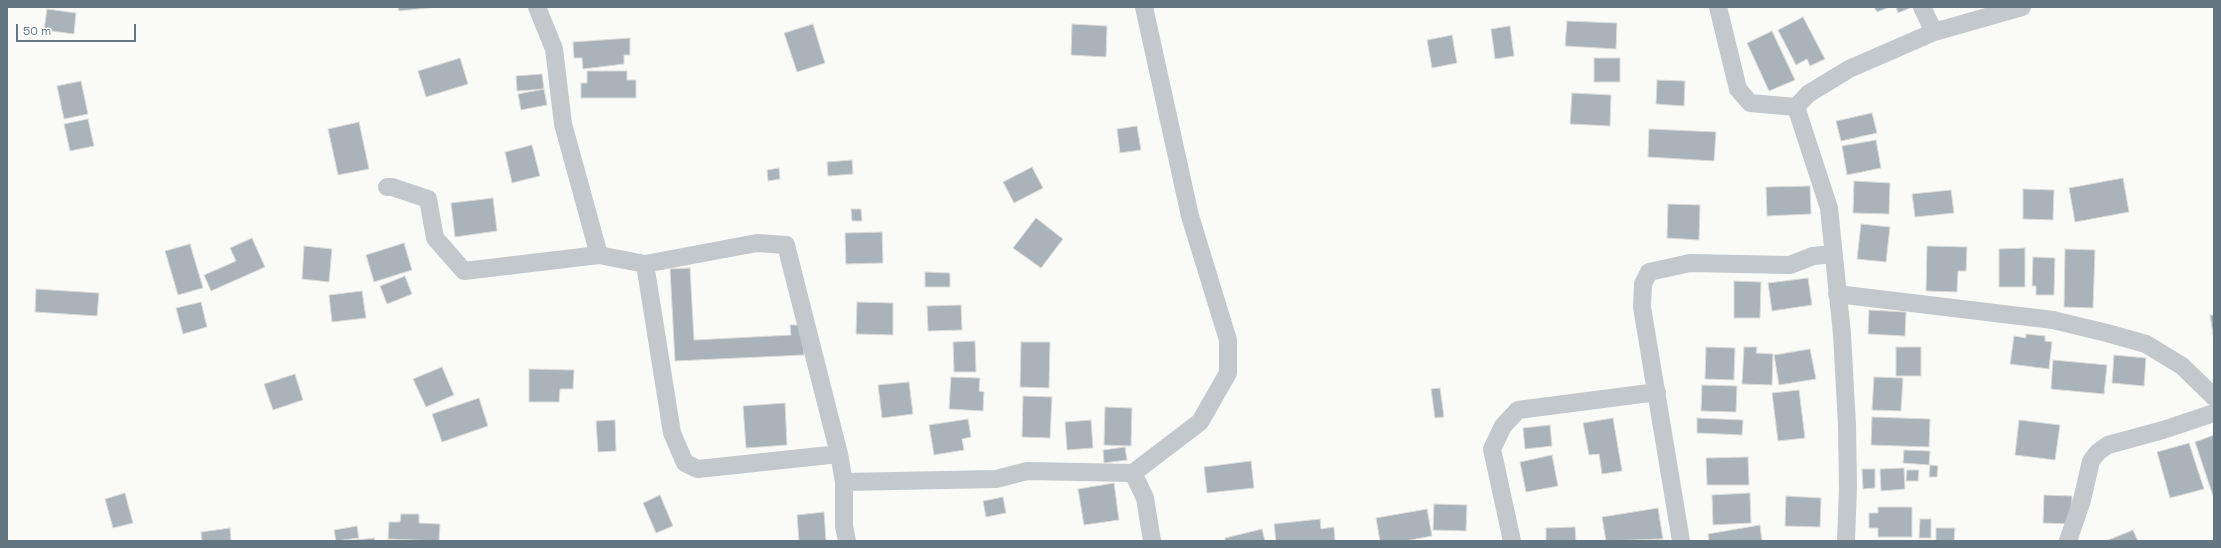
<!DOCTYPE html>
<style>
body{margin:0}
#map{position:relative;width:2221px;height:548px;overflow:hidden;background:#fafaf8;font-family:"Space Grotesk",sans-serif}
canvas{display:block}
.frame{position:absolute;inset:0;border:8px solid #657683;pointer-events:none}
.scale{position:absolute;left:16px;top:24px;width:120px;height:18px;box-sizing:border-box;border:2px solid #657683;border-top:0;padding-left:5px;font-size:12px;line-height:14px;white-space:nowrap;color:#657683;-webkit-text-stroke:3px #fff;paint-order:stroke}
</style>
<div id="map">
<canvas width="2221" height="548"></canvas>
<div class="frame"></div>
<div class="scale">50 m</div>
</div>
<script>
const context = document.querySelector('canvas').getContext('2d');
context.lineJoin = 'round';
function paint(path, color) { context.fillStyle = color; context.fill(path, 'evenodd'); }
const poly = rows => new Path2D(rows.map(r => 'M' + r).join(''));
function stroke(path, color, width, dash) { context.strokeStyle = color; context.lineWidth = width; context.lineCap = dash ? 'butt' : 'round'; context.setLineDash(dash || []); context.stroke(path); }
const building = poly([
 [398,7,438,7,399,11,398,7],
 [1874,7,1890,7,1877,12,1874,7],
 [1896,7,1910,7,1910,8,1898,13,1896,7],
 [47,9,76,13,74,34,44,30,47,9],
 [1803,17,1825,59,1810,66,1807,59,1796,65,1778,30,1803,17],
 [1567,21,1617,23,1616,49,1565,46,1567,21],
 [813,24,825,63,797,72,784,33,813,24],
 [1072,24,1107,26,1106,57,1071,55,1072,24],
 [1510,26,1514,56,1495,59,1491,29,1510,26],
 [1772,31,1795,80,1769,91,1747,43,1772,31],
 [1452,35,1457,63,1432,68,1427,40,1452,35],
 [630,38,630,55,624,55,624,64,583,69,582,58,574,58,573,42,630,38],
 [460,58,468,84,426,97,418,71,460,58],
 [1594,58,1620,58,1620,82,1594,82,1594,58],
 [587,71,627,71,627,80,636,80,636,98,581,98,581,83,587,83,587,71],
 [542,74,544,89,517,91,516,76,542,74],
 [1657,80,1685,81,1684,106,1656,104,1657,80],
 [81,81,88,114,64,119,57,86,81,81],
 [544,89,547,105,521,110,518,94,544,89],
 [1572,93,1611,95,1610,126,1570,124,1572,93],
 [1872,113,1877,133,1841,141,1836,121,1872,113],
 [88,119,94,146,70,151,64,124,88,119],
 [359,122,369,169,338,175,328,129,359,122],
 [1137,126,1141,150,1120,153,1117,129,1137,126],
 [1649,129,1716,132,1714,161,1648,157,1649,129],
 [1876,140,1881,168,1847,175,1842,146,1876,140],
 [532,145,540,176,512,183,505,152,532,145],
 [852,160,853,174,828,176,827,162,852,160],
 [1032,167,1043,188,1014,203,1003,182,1032,167],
 [779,168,780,179,768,181,767,170,779,168],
 [2123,178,2129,212,2075,222,2069,188,2123,178],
 [1854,181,1890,183,1889,214,1853,213,1854,181],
 [1810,186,1811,214,1767,216,1766,187,1810,186],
 [2023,189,2054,190,2053,220,2023,219,2023,189],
 [1951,190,1954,213,1915,217,1912,194,1951,190],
 [493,198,497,231,455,237,451,203,493,198],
 [1668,204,1700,205,1699,240,1667,238,1668,204],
 [851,209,861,209,862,221,852,221,851,209],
 [1036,218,1063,239,1041,268,1013,248,1036,218],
 [1861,224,1890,227,1886,262,1857,259,1861,224],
 [882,232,883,263,846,264,845,233,882,232],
 [252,238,265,267,211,291,204,275,236,261,230,248,252,238],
 [404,243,412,270,374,282,366,255,404,243],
 [190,244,203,288,178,295,165,251,190,244],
 [304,246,332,249,329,282,302,279,304,246],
 [1927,246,1967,247,1966,271,1958,271,1957,292,1926,291,1927,246],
 [2025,248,2025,287,1999,287,1999,249,2025,248],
 [2065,249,2095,250,2093,308,2064,307,2065,249],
 [2033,257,2055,258,2054,295,2036,295,2036,286,2032,286,2033,257],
 [690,268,694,340,791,335,790,325,803,325,804,355,675,361,670,269,690,268],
 [925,272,950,273,950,287,925,287,925,272],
 [405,276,412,294,387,304,380,286,405,276],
 [1808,278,1812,305,1772,311,1768,283,1808,278],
 [1734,281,1761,282,1760,318,1734,318,1734,281],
 [36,289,99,293,97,316,35,312,36,289],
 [362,291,366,318,332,322,329,295,362,291],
 [201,302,207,327,183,334,176,308,201,302],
 [857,302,893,303,893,335,856,334,857,302],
 [961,305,962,330,928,331,927,306,961,305],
 [1869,310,1906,312,1905,336,1868,334,1869,310],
 [2210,315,2214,315,2214,341,2210,315],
 [2026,334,2045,336,2045,341,2052,342,2049,369,2010,364,2014,336,2026,338,2026,334],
 [975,341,976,372,954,372,953,342,975,341],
 [1021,342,1050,342,1049,388,1020,387,1021,342],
 [1706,347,1735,348,1734,380,1705,379,1706,347],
 [1744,347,1757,347,1756,353,1773,354,1772,385,1742,384,1744,347],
 [1896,347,1921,347,1921,376,1896,376,1896,347],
 [1810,349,1816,379,1779,385,1774,355,1810,349],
 [2114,355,2146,358,2144,386,2112,383,2114,355],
 [2053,360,2107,365,2104,394,2051,389,2053,360],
 [442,367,454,395,426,407,413,379,442,367],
 [529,369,574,370,573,389,560,389,559,402,529,402,529,369],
 [295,374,303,400,273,410,264,384,295,374],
 [951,377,980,378,979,391,984,392,983,411,949,409,951,377],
 [1874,377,1903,378,1901,411,1872,410,1874,377],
 [909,382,913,414,882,418,878,385,909,382],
 [1702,385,1737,386,1736,412,1701,411,1702,385],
 [1440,388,1444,417,1435,418,1431,389,1440,388],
 [1799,390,1805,438,1778,441,1772,393,1799,390],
 [1023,396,1052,397,1050,438,1022,437,1023,396],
 [479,398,488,426,442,442,432,414,479,398],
 [785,403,787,445,746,448,743,406,785,403],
 [1105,407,1132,408,1131,446,1104,445,1105,407],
 [1872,417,1930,419,1929,447,1871,445,1872,417],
 [1613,418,1622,471,1602,474,1599,454,1589,455,1583,423,1613,418],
 [1697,418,1743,420,1742,435,1697,433,1697,418],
 [968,419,971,437,962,439,964,450,934,455,929,425,968,419],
 [615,420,616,451,598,452,596,421,615,420],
 [1091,420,1093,448,1067,450,1065,422,1091,420],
 [2019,420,2060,425,2055,460,2015,455,2019,420],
 [1550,425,1552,446,1525,449,1523,428,1550,425],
 [2214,435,2214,496,2213,496,2195,442,2214,435],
 [2189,443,2204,489,2170,498,2157,452,2189,443],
 [1125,447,1127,460,1104,463,1103,450,1125,447],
 [1904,450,1930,451,1929,465,1903,463,1904,450],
 [1552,455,1558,486,1526,492,1520,462,1552,455],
 [1748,457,1749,485,1707,485,1706,458,1748,457],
 [1251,461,1254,488,1207,493,1204,467,1251,461],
 [1930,465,1938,466,1937,477,1929,477,1930,465],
 [1904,468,1905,489,1881,491,1880,469,1904,468],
 [1862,469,1875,469,1875,488,1863,489,1862,469],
 [1907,470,1919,470,1918,481,1906,481,1907,470],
 [1114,483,1119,520,1084,525,1078,489,1114,483],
 [125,493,133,523,113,528,105,499,125,493],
 [1750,493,1751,523,1713,525,1712,495,1750,493],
 [660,495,673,526,656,533,643,503,660,495],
 [2044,495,2072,496,2071,524,2043,523,2044,495],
 [1786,496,1821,498,1820,527,1785,526,1786,496],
 [1003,497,1006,513,986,517,983,501,1003,497],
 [1434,504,1467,505,1466,531,1433,530,1434,504],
 [1878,507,1912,507,1912,537,1878,537,1878,528,1869,528,1869,513,1878,513,1878,507],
 [1658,508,1663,539,1606,541,1602,517,1658,508],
 [1427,509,1432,536,1405,541,1380,541,1376,518,1427,509],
 [824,512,826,541,799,541,797,515,824,512],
 [401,514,419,514,419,523,440,524,439,541,388,539,389,522,400,522,401,514],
 [1320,519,1321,529,1334,527,1335,541,1276,541,1274,524,1320,519],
 [1920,519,1931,519,1931,538,1919,538,1920,519],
 [1760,525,1762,541,1709,541,1708,534,1760,525],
 [357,526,359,538,336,541,334,530,357,526],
 [1575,527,1576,541,1546,541,1546,528,1575,527],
 [230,528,231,541,202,541,201,532,230,528],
 [1936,528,1955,528,1954,541,1936,541,1936,528],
 [1262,529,1265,541,1225,541,1225,538,1262,529],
 [2133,530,2138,541,2106,541,2133,530],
 [374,538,375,541,348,541,374,538]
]);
paint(building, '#aab3b9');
stroke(building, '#dcdcda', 1);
stroke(poly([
 [537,7,554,49,563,124,599,255],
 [1718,7,1738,89,1750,103,1796,107],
 [1922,7,1934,32],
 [387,187,392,187,428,199,435,238,464,271,599,255,645,264,757,243,786,245,839,454,844,482,844,526,847,541],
 [645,264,672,433,685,463,698,469,839,454],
 [1837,294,2053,320,2107,333,2146,344,2182,366,2214,397],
 [1133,473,1145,498,1152,541],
 [844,482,996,479,1027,471,1133,473,1200,422,1228,373,1228,340,1190,216,1144,7],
 [1512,541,1492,449,1503,426,1518,410,1657,392],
 [1681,541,1642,307,1643,284,1649,272,1690,263,1790,265,1813,256,1834,254],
 [1846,541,1848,487,1847,425,1842,334,1829,208,1796,107,1808,94,1849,69,1934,32,2022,7],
 [2068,541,2082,500,2091,461,2098,452,2108,445,2163,430,2214,413]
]), '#c3c8cc', 18);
</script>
